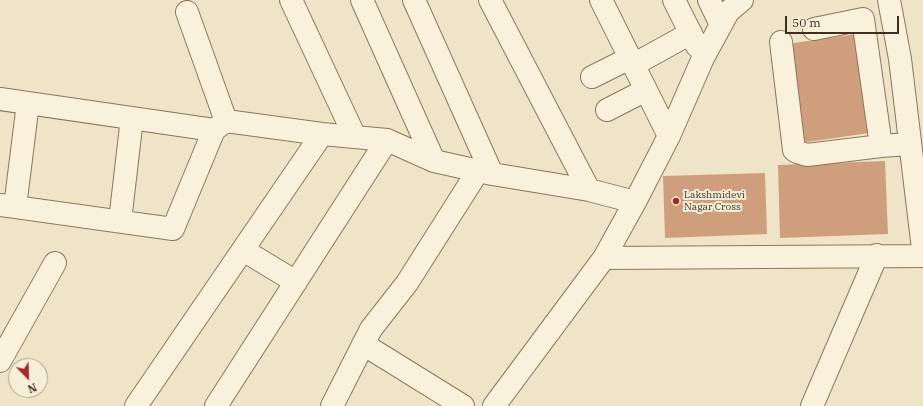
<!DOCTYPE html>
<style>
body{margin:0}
#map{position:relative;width:923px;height:406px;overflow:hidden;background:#f0e4c8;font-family:"IBM Plex Serif",serif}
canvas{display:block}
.north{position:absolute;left:8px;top:358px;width:40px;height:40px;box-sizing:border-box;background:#f7eed8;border:1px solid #ada18e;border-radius:50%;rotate:157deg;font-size:11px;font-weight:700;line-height:16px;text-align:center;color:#3d2e20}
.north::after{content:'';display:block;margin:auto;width:14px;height:18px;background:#9e2a2b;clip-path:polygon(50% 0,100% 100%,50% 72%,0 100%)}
.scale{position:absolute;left:785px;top:16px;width:114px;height:18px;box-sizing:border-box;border:2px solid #3d2e20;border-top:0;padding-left:5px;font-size:12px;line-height:14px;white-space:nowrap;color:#3d2e20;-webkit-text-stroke:3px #f7eed8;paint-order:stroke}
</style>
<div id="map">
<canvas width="923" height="406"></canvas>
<div class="north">N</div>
<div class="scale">50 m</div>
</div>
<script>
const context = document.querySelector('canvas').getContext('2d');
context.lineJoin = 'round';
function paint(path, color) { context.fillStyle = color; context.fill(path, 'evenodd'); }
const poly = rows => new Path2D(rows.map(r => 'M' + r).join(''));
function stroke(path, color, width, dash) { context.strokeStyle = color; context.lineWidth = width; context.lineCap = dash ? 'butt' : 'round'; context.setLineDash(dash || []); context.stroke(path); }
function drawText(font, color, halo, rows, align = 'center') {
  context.font = font + ' "IBM Plex Serif",serif'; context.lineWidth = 4; context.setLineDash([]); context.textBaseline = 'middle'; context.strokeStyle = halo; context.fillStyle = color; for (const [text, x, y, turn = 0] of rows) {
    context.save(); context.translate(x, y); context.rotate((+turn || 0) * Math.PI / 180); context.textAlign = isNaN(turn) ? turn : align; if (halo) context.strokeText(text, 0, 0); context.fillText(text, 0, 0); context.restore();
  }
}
paint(poly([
 [856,34,869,133,801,143,787,44],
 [885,161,888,234,780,238,778,165],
 [765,173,767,234,665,238,663,176]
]), '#cf9f7d');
const minor = poly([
 [291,0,355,137],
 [362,0,434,161,492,174,589,190,635,202,604,258,494,406],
 [414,0,492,174],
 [490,0,589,190],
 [601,0,669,136],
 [674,0,697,46],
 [709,0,721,25],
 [889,0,900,59,923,249],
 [187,12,226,121],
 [814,29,863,19,881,146],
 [781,42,794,150,797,152,807,155,881,146,910,144],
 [633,65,691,33],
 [592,77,630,58],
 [0,99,214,130,226,121,322,134,387,140,434,161],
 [607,110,646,90],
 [635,202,669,136,703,58,728,12,742,0],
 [0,205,173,229,214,130],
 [15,207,28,103],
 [120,221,132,118],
 [243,250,296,282],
 [604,258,923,256],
 [363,344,463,406],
 [0,361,55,263],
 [136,406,322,134],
 [216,406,387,140],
 [332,406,371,329,407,283,478,171],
 [812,406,877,255]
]);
stroke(minor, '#8d765c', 24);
stroke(minor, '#faf1dc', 22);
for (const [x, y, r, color] of [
 [676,201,4,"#9e2a2b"]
]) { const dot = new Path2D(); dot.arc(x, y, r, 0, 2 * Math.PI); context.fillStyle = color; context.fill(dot); stroke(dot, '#f7eed8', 1.5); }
drawText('10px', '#3d2e20', '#f7eed8', [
 ["Lakshmidevi",684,195],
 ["Nagar Cross",684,207]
], 'left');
</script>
